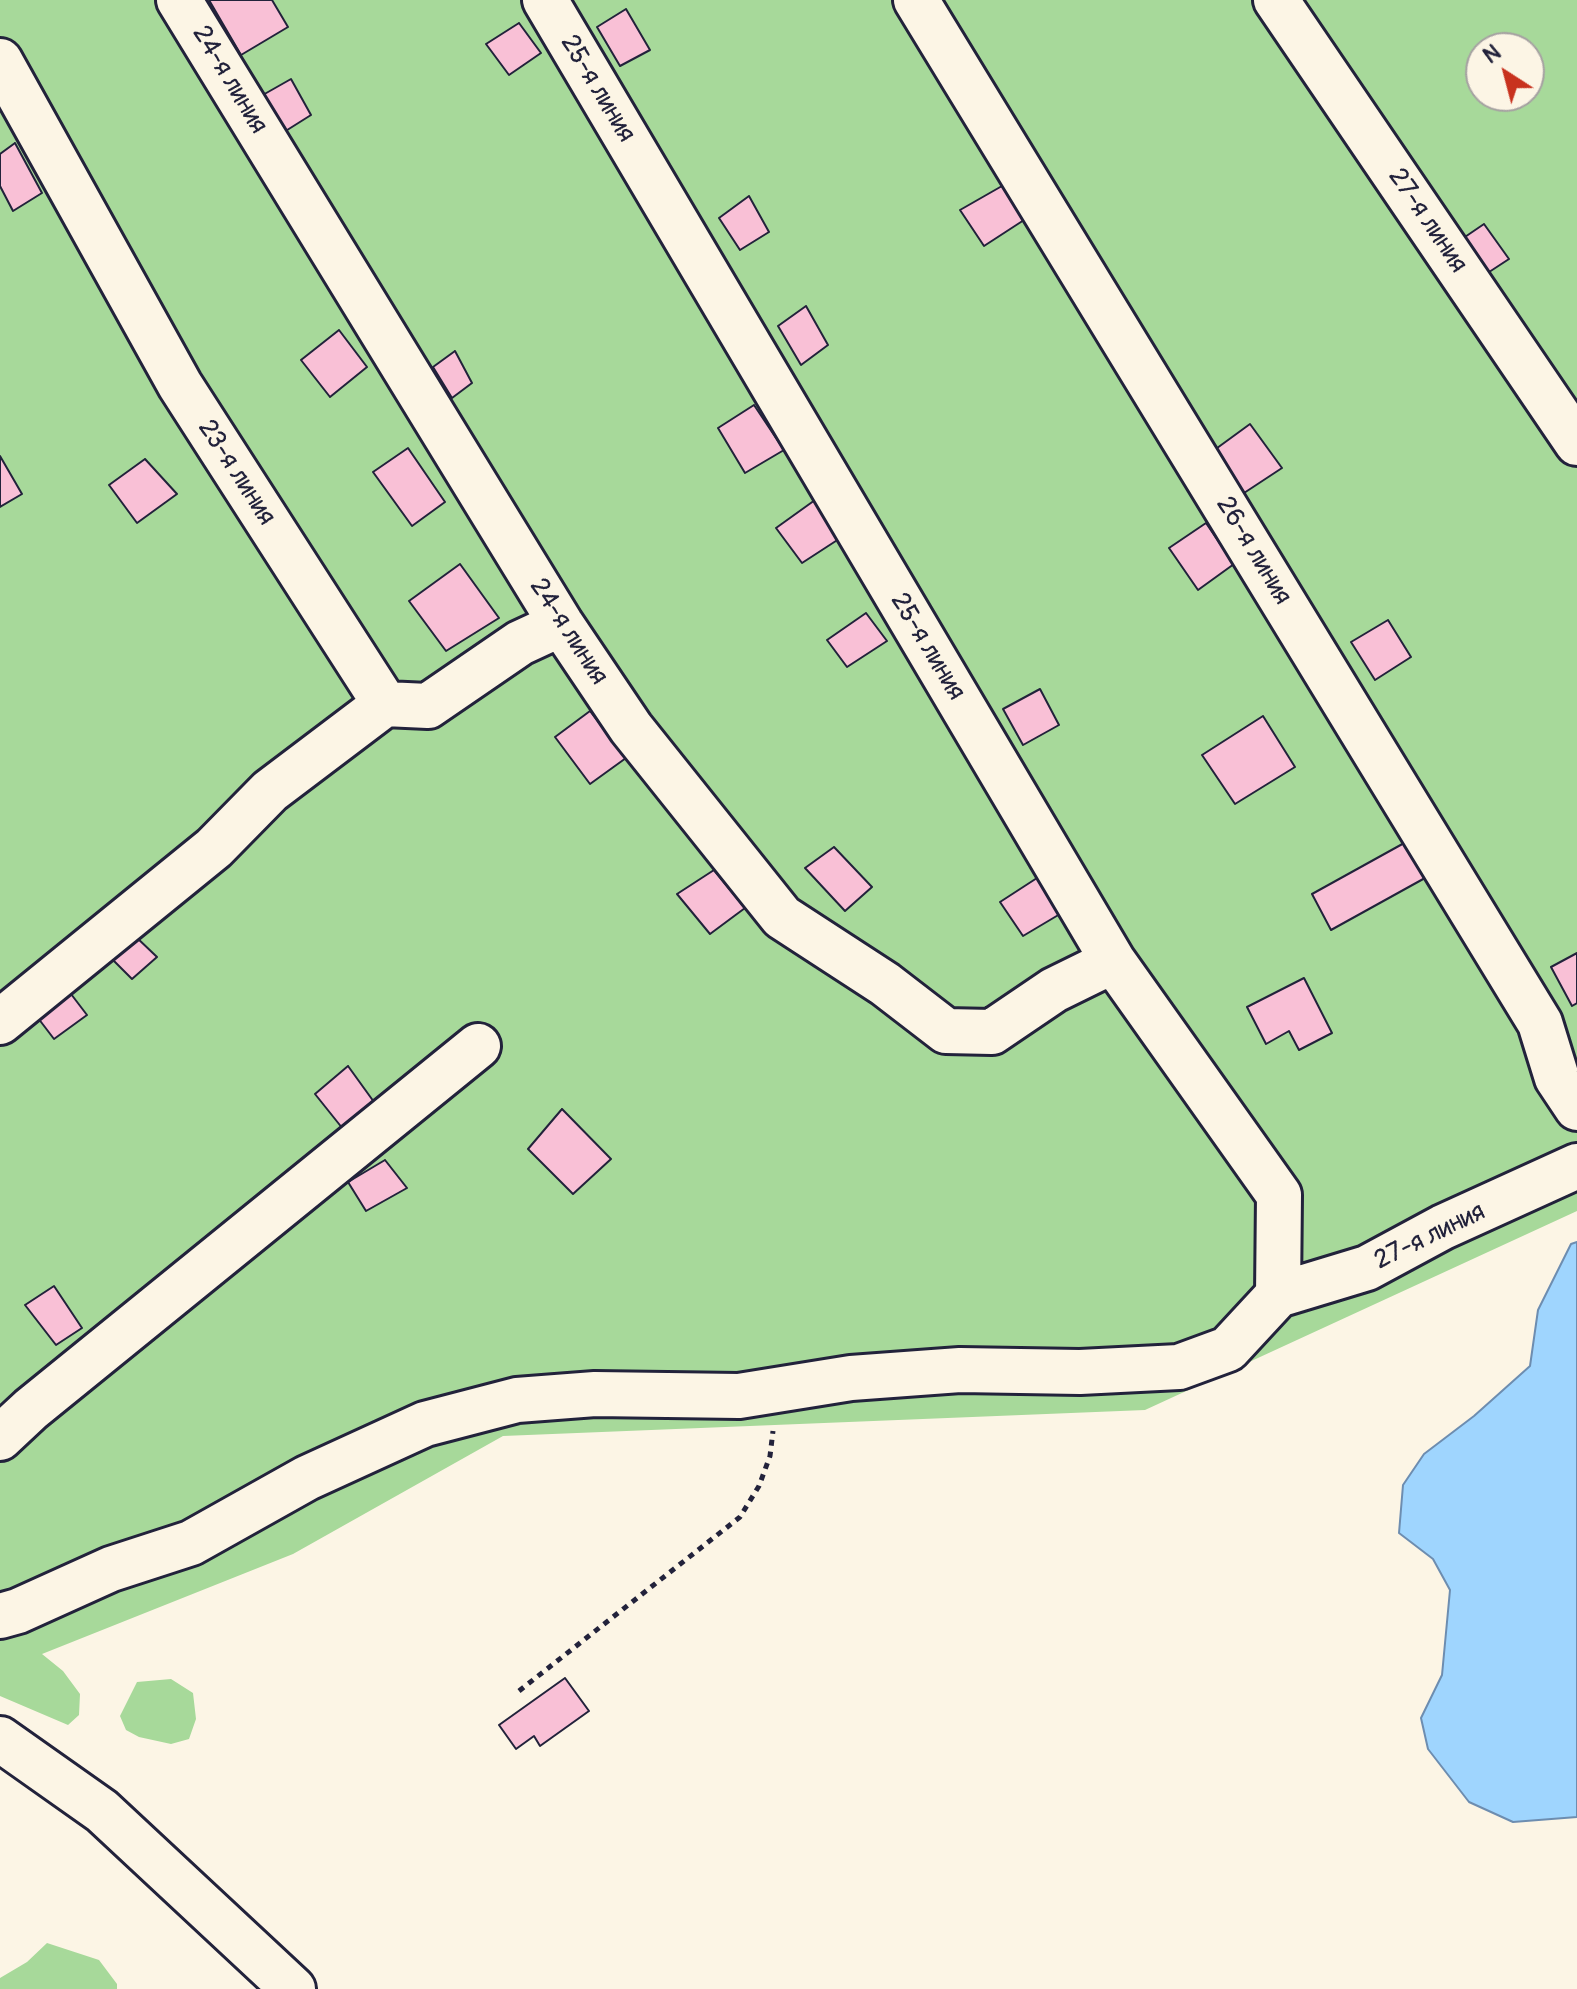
<!DOCTYPE html>
<meta charset="utf-8">
<style>
body{margin:0}
#map{position:relative;width:1577px;height:1989px;overflow:hidden;background:#fcf5e5;font-family:Pangolin,sans-serif}
canvas{display:block}
.north{position:absolute;left:1465px;top:32px;width:80px;height:80px;box-sizing:border-box;background:#fcf5e5;border:2px solid #a5a1a1;border-radius:50%;rotate:324deg;font-size:22px;font-weight:700;line-height:32px;text-align:center;color:#22223b}
.north::after{content:'';display:block;margin:auto;width:28px;height:36px;background:#c8321e;clip-path:polygon(50% 0,100% 100%,50% 72%,0 100%)}
</style>
<div id="map">
<canvas width="1577" height="1989"></canvas>
<div class="north">N</div>
</div>
<script>
const context = document.querySelector('canvas').getContext('2d');
context.lineJoin = 'round';
function paint(path, color) { context.fillStyle = color; context.fill(path, 'evenodd'); }
const poly = rows => new Path2D(rows.map(r => 'M' + r).join(''));
function stroke(path, color, width, dash) { context.strokeStyle = color; context.lineWidth = width; context.lineCap = dash ? 'butt' : 'round'; context.setLineDash(dash || []); context.stroke(path); }
function drawText(font, color, halo, rows, align = 'center') {
  context.font = font + ' Pangolin,sans-serif'; context.lineWidth = 6; context.setLineDash([]); context.textBaseline = 'middle'; context.strokeStyle = halo; context.fillStyle = color; for (const [text, x, y, turn = 0] of rows) {
    context.save(); context.translate(x, y); context.rotate((+turn || 0) * Math.PI / 180); context.textAlign = isNaN(turn) ? turn : align; if (halo) context.strokeText(text, 0, 0); context.fillText(text, 0, 0); context.restore();
  }
}
paint(poly([
 [0,0,1577,0,1577,1211,1145,1410,503,1436,293,1554,42,1654,63,1671,80,1694,79,1715,68,1725,0,1696],
 [1481,48,1529,48,1529,96,1481,96],
 [171,1679,193,1693,196,1719,189,1739,171,1744,139,1737,126,1730,120,1716,137,1682],
 [47,1943,99,1960,117,1984,117,1989,0,1989,0,1978,27,1962]
]), '#a7d99a');
const water = poly([
 [1577,1242,1577,1817,1513,1822,1469,1802,1428,1749,1421,1718,1442,1675,1450,1590,1433,1559,1399,1533,1403,1485,1424,1454,1474,1416,1530,1366,1538,1310,1571,1244,1577,1242]
]);
paint(water, '#9fd5fe');
stroke(water, '#6d8db0', 2);
const building = poly([
 [209,0,272,0,288,27,241,55,209,0],
 [626,9,650,50,620,66,597,27,626,9],
 [519,23,541,53,509,75,486,44,519,23],
 [291,79,311,115,284,132,261,96,291,79],
 [15,143,42,193,13,211,0,186,0,154,15,143],
 [1002,186,1024,220,984,246,960,210,1002,186],
 [749,196,769,232,740,250,719,218,749,196],
 [1484,224,1509,259,1483,276,1459,241,1484,224],
 [806,306,828,345,801,365,778,326,806,306],
 [339,330,367,367,330,397,301,360,339,330],
 [455,351,472,383,452,398,433,367,455,351],
 [754,405,784,450,745,473,718,428,754,405],
 [1250,424,1282,468,1244,493,1213,451,1250,424],
 [408,448,445,502,412,526,373,472,408,448],
 [0,456,22,494,0,507,0,456],
 [145,459,177,494,137,523,109,485,145,459],
 [815,500,842,537,802,563,776,528,815,500],
 [1206,523,1234,564,1198,590,1169,548,1206,523],
 [460,564,499,618,446,651,409,601,460,564],
 [866,613,887,641,847,667,827,640,866,613],
 [1388,620,1411,657,1375,680,1351,642,1388,620],
 [1040,689,1059,725,1023,745,1003,709,1040,689],
 [590,711,626,758,590,784,555,737,590,711],
 [1263,716,1295,767,1235,804,1202,755,1263,716],
 [1406,842,1425,878,1331,930,1312,894,1406,842],
 [834,847,872,887,845,911,805,868,834,847],
 [714,870,745,908,710,934,677,894,714,870],
 [1037,878,1060,914,1023,936,1000,902,1037,878],
 [134,935,157,957,132,979,111,958,134,935],
 [1577,953,1577,1003,1572,1006,1551,967,1577,953],
 [1304,978,1332,1033,1299,1050,1289,1031,1266,1044,1247,1007,1304,978],
 [71,994,87,1015,54,1039,38,1018,71,994],
 [348,1066,374,1102,343,1129,315,1094,348,1066],
 [562,1109,611,1159,573,1194,528,1149,562,1109],
 [385,1160,407,1188,366,1211,348,1182,385,1160],
 [54,1286,82,1328,56,1345,25,1305,54,1286],
 [565,1678,589,1711,540,1746,534,1736,516,1749,499,1725,565,1678]
]);
paint(building, '#f9c0d6');
stroke(building, '#22223b', 2);
const minor = poly([
 [179,0,561,624,631,728,782,917,885,984,946,1031,992,1032,1054,990,1113,961],
 [545,0,1113,961,1279,1195,1278,1295],
 [916,0,1540,1023,1557,1078,1577,1108],
 [1276,0,1577,443],
 [0,61,180,385,385,704,428,706,520,643,561,624],
 [0,1022,214,848,270,791,385,704],
 [1278,1295,1367,1268,1443,1227,1577,1166],
 [0,1438,31,1409,478,1046],
 [0,1616,18,1611,111,1569,191,1543,307,1478,425,1424,517,1400,595,1394,739,1396,851,1378,960,1370,1080,1372,1179,1367,1228,1349,1278,1295],
 [0,1739,102,1811,293,1989]
]);
stroke(minor, '#22223b', 50);
stroke(poly([
 [519,1691,740,1517,759,1486,770,1456,773,1431]
]), '#22223b', 5, [6, 6]);
stroke(minor, '#fcf5e5', 44);
drawText('26px', '#22223b', '#fcf5e5', [
 ["24-я линия",229,80,59],
 ["25-я линия",597,89,59],
 ["27-я линия",1427,221,56],
 ["23-я линия",236,473,57],
 ["26-я линия",1253,551,59],
 ["24-я линия",568,632,57],
 ["25-я линия",927,647,59],
 ["27-я линия",1430,1237,-26]
]);
</script>
